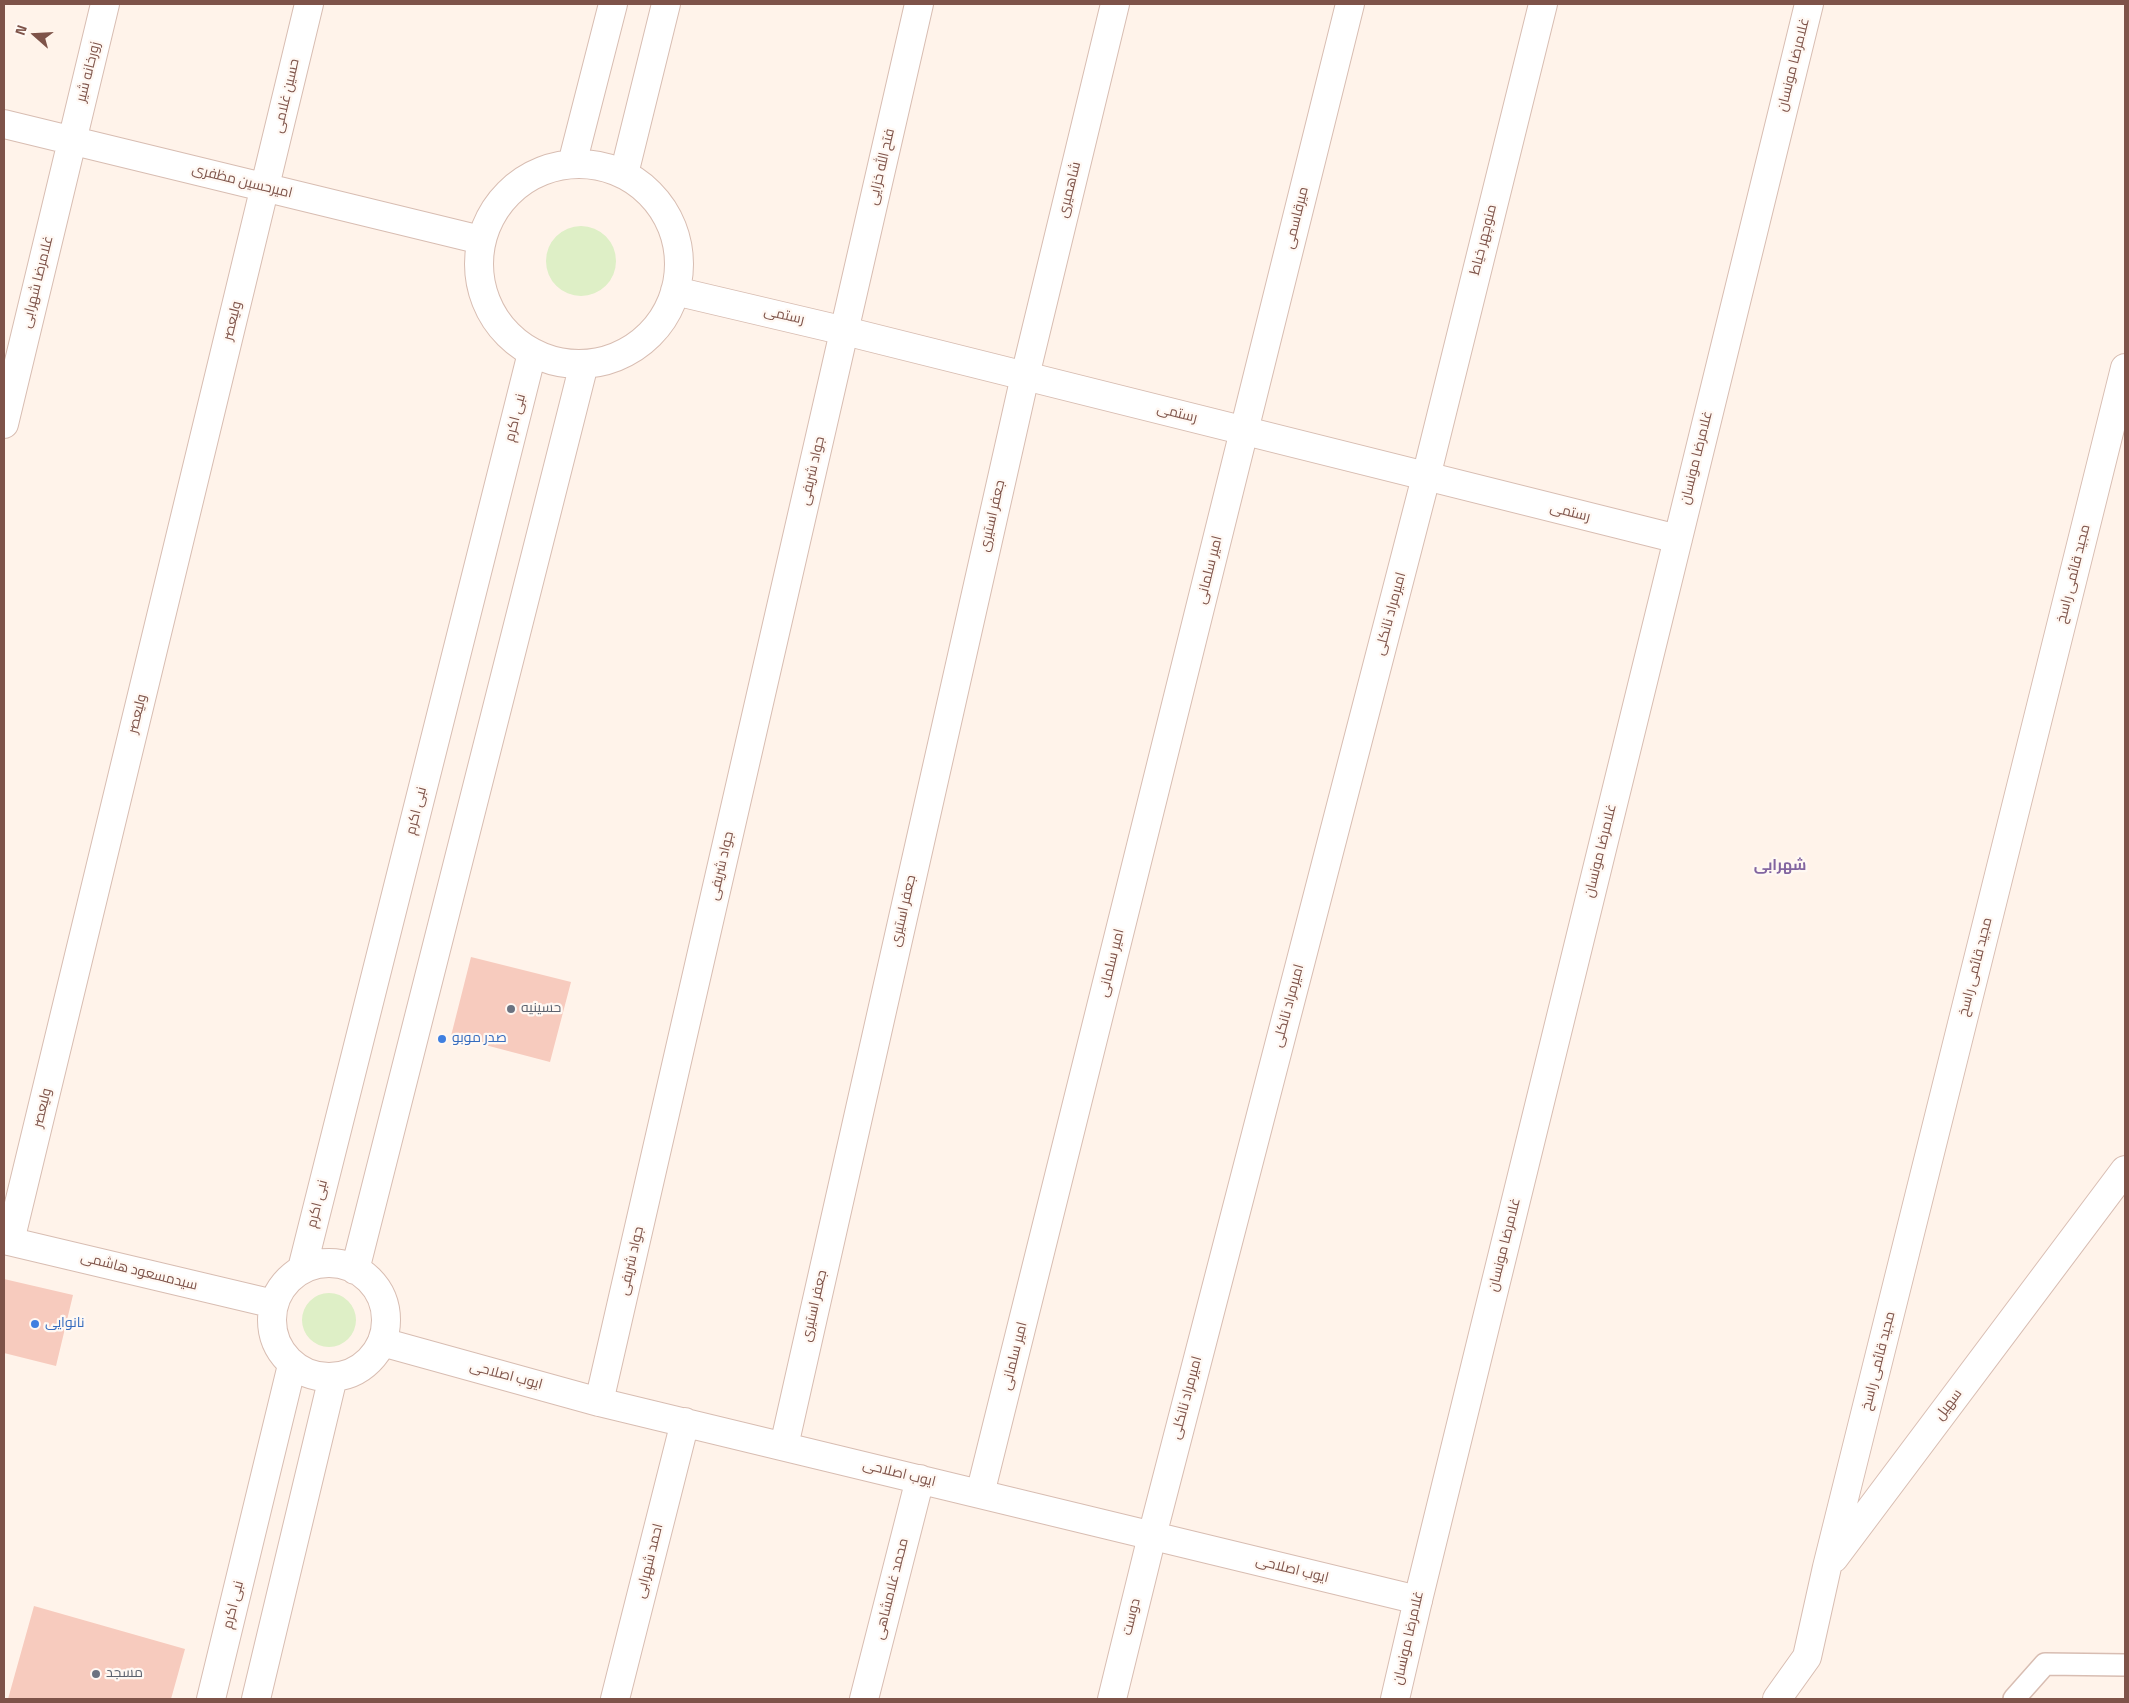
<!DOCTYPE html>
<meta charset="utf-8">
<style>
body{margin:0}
#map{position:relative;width:2129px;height:1703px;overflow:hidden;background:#fff3ea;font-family:"Titillium Web",sans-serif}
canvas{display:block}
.frame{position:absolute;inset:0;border:5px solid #7e5349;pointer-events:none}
.north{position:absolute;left:10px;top:10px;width:50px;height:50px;-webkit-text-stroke:4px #fff8f3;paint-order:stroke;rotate:289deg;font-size:14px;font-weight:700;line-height:20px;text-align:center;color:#7e5349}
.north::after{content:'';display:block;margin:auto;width:18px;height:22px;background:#7e5349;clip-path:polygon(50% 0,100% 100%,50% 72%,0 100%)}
</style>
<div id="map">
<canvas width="2129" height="1703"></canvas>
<div class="frame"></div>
<div class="north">N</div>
</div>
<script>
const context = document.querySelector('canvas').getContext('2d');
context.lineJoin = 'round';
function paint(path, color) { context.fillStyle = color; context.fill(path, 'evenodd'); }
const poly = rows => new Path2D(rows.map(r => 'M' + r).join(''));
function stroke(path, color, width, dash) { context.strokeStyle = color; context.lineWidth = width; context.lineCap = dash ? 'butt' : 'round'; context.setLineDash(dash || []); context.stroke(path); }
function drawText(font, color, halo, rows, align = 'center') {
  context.font = font + ' "Titillium Web",Cairo,sans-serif'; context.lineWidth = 4.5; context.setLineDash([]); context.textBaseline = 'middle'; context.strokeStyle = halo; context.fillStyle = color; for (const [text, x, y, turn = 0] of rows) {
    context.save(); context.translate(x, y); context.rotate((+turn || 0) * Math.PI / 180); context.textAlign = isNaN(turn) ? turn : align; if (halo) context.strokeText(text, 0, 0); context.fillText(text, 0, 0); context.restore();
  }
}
paint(poly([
 '546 261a35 35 0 1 1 70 0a35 35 0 1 1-70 0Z',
 '302 1320a27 27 0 1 1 54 0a27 27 0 1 1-54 0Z'
]), '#deefc6');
paint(poly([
 [471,957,571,982,550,1062,451,1036],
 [4,1279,73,1295,56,1366,4,1353],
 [34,1606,185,1649,171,1699,8,1699]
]), '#f7cbbe');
const service = poly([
 [2014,1699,2045,1664,2125,1665]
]);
const minor = poly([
 [4,124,481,240],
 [4,424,105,4],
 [10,1241,309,4],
 [382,1342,599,1402,1418,1600],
 [599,1402,919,4],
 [784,1446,1025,376,1115,4],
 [980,1494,1350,4],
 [1834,1558,2125,1170],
 [615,1699,685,1422],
 [864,1699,920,1479],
 [1112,1699,1152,1536,1426,477,1543,4],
 [1777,1699,1807,1657,1827,1567,2125,368]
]);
const tertiary = poly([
 [572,164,613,4],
 '479 264a100 100 0 1 1 200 0a100 100 0 1 1-200 0Z',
 [624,174,666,4],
 [675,291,845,331,1678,539],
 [4,1240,274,1304],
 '272 1320a57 57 0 1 1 114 0a57 57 0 1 1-114 0Z',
 [302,1269,532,353],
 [355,1270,584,364],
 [211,1699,292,1365],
 [256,1699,333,1377],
 [1395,1699,1418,1600,1809,4]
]);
stroke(service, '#d8bdb2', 24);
stroke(minor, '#d8bdb2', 30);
stroke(tertiary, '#d8bdb2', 30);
stroke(service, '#fff', 21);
stroke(minor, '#fff', 28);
stroke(tertiary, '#fff', 28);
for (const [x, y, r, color] of [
 [511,1009,5,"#6b7280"],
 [442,1039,5,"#3f7fe0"],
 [35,1324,5,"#3f7fe0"],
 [96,1674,5,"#6b7280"]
]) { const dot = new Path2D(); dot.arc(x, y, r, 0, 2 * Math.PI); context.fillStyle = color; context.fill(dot); stroke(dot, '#fff8f3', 2); }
drawText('14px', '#7e5349', '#fff8f3', [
 ["غلامرضا مونسان",1794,65,-76],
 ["زورخانه شیر",89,72,-76],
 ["حسین غلامی",287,96,-77],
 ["فتح الله خزایی",882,167,-77],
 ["امیرحسین مظفری",242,182,14],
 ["شاهمیری",1070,190,-76],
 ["میرقاسمی",1297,218,-76],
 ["منوچهر خیاط",1484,240,-76],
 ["غلامرضا شهرابی",38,282,-76],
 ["رستمی",784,316,13],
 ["ولیعصر",233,321,-76],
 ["رستمی",1177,414,14],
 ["نبی اکرم",516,418,-76],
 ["غلامرضا مونسان",1697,458,-76],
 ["جواد شریفی",813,471,-77],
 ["رستمی",1570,513,14],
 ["جعفر استیری",993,516,-77],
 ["امیر سلمانی",1210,570,-76],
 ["مجید قائمی راسخ",2074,574,-76],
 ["امیرمراد نانکلی",1391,614,-75],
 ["ولیعصر",138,714,-76],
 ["نبی اکرم",417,811,-76],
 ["غلامرضا مونسان",1601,851,-76],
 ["جواد شریفی",722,866,-77],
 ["جعفر استیری",904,911,-77],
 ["امیر سلمانی",1112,963,-76],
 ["مجید قائمی راسخ",1976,967,-76],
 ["امیرمراد نانکلی",1289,1006,-75],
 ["ولیعصر",43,1108,-76],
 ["نبی اکرم",318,1204,-76],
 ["غلامرضا مونسان",1505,1245,-76],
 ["جواد شریفی",632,1261,-77],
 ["سیدمسعود هاشمی",139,1272,14],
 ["جعفر استیری",815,1306,-77],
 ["امیر سلمانی",1015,1356,-76],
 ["مجید قائمی راسخ",1879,1361,-76],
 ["ایوب اصلاحی",506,1376,15],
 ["امیرمراد نانکلی",1187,1398,-75],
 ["سهیل",1949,1405,-53],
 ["ایوب اصلاحی",899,1474,14],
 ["احمد شهرابی",650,1561,-76],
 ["ایوب اصلاحی",1292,1570,14],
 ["محمد غلامشاهی",892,1589,-76],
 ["نبی اکرم",234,1605,-76],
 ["دوست",1132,1617,-76],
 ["غلامرضا مونسان",1409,1638,-77]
]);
drawText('14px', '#5b616d', '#fff8f3', [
 ["حسینیه",521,1009],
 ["مسجد",106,1674]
], 'left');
drawText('14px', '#366cbe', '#fff8f3', [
 ["صدر موبو",452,1039],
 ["نانوایی",45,1324]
], 'left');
drawText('bold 15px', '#8265a0', '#fff8f3', [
 ["شهرابی",1780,866]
]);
</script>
